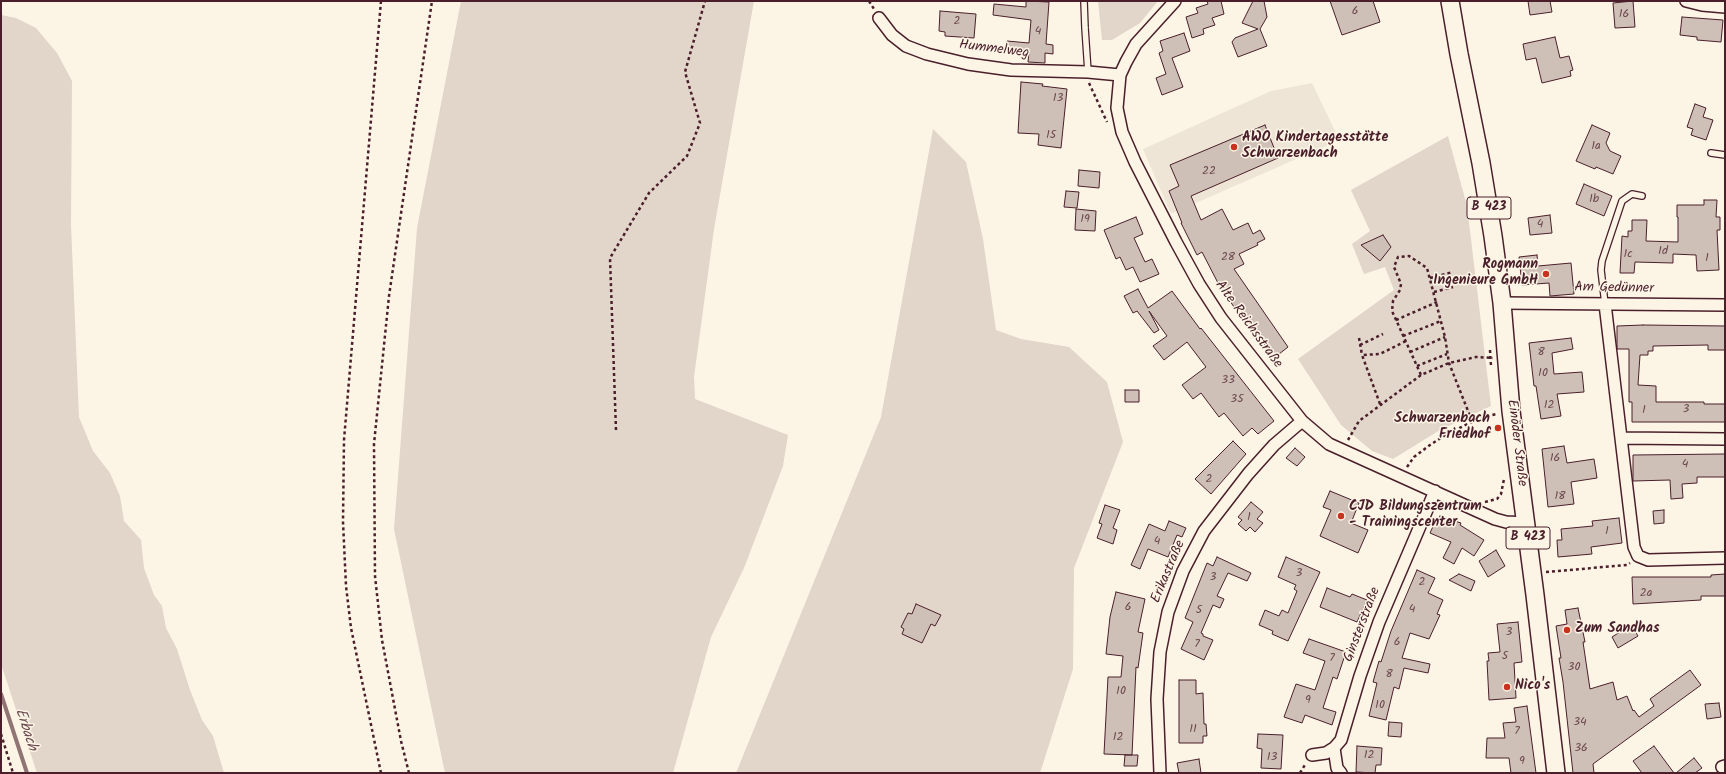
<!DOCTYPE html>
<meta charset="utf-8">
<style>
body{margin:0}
#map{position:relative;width:1726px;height:774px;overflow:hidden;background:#fcf5e5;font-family:Kalam,sans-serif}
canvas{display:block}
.frame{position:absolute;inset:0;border:2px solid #4a1f2b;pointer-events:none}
</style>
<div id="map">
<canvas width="1726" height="774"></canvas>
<div class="frame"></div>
</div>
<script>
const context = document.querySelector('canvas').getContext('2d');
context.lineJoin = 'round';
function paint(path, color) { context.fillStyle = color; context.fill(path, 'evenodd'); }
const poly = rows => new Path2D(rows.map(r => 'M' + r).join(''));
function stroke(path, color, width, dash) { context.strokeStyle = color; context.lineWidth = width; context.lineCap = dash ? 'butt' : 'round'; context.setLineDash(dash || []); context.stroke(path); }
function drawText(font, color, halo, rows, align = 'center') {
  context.font = font + ' Kalam,sans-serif'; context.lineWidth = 3; context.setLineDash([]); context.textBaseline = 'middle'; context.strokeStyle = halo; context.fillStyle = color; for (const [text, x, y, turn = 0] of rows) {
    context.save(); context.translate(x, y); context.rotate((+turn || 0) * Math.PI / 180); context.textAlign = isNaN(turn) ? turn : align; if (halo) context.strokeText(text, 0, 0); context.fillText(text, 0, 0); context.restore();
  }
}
paint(poly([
 [1312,83,1337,135,1326,146,1173,213,1170,212,1143,149,1271,91]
]), '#eee5d7');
paint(poly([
 [461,1,754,1,714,229,694,377,695,399,788,435,783,466,744,568,711,637,673,773,445,773,394,529,417,228],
 [1098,1,1158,1,1140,23,1112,40,1102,40],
 [1,15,16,18,36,28,57,53,72,81,71,225,79,417,93,451,110,473,120,496,124,521,141,540,144,568,154,595,162,606,166,628,177,649,190,690,202,720,213,736,224,773,37,773,1,664],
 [933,129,966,162,983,239,996,330,1021,339,1069,347,1107,382,1123,442,1074,568,1073,669,1040,773,736,773,881,417],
 [1448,136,1467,206,1491,406,1440,430,1393,459,1372,451,1341,425,1298,359,1394,290,1385,267,1364,274,1352,244,1370,231,1351,190]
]), '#e2d5ca');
stroke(poly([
 [1,694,27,773]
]), '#917474', 4);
const building = poly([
 [1026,1,1049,2,1046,44,1053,45,1053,54,1045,53,1045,63,1028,62,1029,52,1007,51,1007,41,1029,43,1031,20,993,15,994,4,1026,7,1026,1],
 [1207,1,1221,1,1224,14,1212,18,1215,25,1203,29,1204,34,1192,38,1186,17,1198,13,1196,8,1208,4,1207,1],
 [1253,1,1264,1,1267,17,1260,29,1267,46,1238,57,1232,42,1235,38,1258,29,1242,23,1253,1],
 [1330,1,1373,1,1380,22,1342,35,1330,1],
 [1528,1,1550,1,1552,12,1530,15,1528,1],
 [1633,1,1635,27,1615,28,1613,3,1633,1],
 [940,11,976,14,974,38,945,36,945,32,939,31,940,11],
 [1682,17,1723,20,1721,42,1697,40,1697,37,1680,35,1682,17],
 [1184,33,1190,51,1172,58,1183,87,1162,95,1156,78,1166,74,1159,53,1163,51,1160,41,1184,33],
 [1555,37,1560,58,1569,56,1573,70,1570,71,1571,76,1542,83,1536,58,1526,60,1523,44,1555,37],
 [1021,82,1043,84,1042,86,1067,89,1061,148,1038,145,1039,134,1018,133,1021,82],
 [1695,104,1706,108,1703,117,1713,120,1706,140,1691,135,1693,129,1687,127,1695,104],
 [1265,125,1278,158,1191,196,1201,220,1222,209,1233,230,1248,223,1253,234,1260,230,1265,239,1257,243,1258,245,1239,254,1244,264,1234,269,1288,347,1274,358,1237,305,1234,307,1218,283,1202,252,1197,255,1181,223,1182,223,1169,191,1179,186,1170,165,1265,125],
 [1592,125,1610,133,1606,143,1610,151,1621,156,1613,174,1596,167,1595,169,1576,161,1592,125],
 [1079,170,1100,172,1099,188,1078,186,1079,170],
 [1584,184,1612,196,1604,216,1576,204,1584,184],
 [1066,191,1079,192,1077,208,1064,207,1066,191],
 [1704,200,1717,200,1716,217,1720,217,1720,230,1717,230,1719,270,1697,271,1696,255,1673,254,1673,263,1635,262,1634,273,1620,273,1622,236,1628,237,1628,231,1632,231,1632,220,1647,220,1646,241,1678,242,1678,217,1677,217,1677,205,1704,205,1704,200],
 [1076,209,1096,211,1095,231,1075,230,1076,209],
 [1550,215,1552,233,1530,235,1528,218,1550,215],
 [1136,217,1143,234,1134,238,1145,262,1152,259,1159,274,1140,282,1133,267,1126,270,1120,257,1116,259,1104,230,1136,217],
 [1383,235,1391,247,1380,261,1361,245,1383,235],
 [1537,255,1538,266,1571,263,1574,294,1550,296,1549,283,1522,285,1519,257,1537,255],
 [1138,289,1148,308,1172,291,1200,329,1201,328,1274,421,1258,434,1252,428,1243,436,1224,413,1219,417,1201,393,1193,399,1182,385,1206,367,1187,342,1164,360,1153,346,1167,336,1149,311,1159,330,1154,333,1137,311,1133,313,1124,296,1138,289],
 [1643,325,1725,326,1725,350,1708,350,1708,345,1653,346,1653,351,1648,351,1648,355,1640,355,1638,385,1656,386,1656,402,1704,402,1704,404,1725,404,1725,422,1632,422,1632,402,1629,402,1629,349,1617,349,1617,326,1643,325],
 [1571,338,1573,349,1552,353,1554,374,1582,372,1584,392,1557,394,1561,416,1541,419,1536,386,1534,386,1529,343,1571,338],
 [1125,390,1139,390,1139,402,1125,402,1125,390],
 [1233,441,1246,454,1211,494,1195,479,1233,441],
 [1564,446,1567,463,1594,459,1597,478,1571,482,1574,504,1548,507,1542,449,1564,446],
 [1295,448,1305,457,1297,466,1286,458,1295,448],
 [1725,454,1725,477,1697,477,1697,483,1682,484,1683,498,1671,499,1670,480,1633,481,1633,455,1725,454],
 [1330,491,1359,503,1351,523,1368,530,1358,553,1320,536,1331,510,1323,507,1330,491],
 [1251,502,1263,512,1257,519,1263,523,1255,532,1250,527,1246,531,1238,524,1242,520,1238,517,1251,502],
 [1105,505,1120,510,1113,528,1117,530,1113,544,1097,538,1102,524,1099,523,1105,505],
 [1664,510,1664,523,1654,524,1653,511,1664,510],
 [1440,516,1461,523,1460,525,1484,540,1474,556,1462,548,1454,564,1443,558,1451,542,1430,533,1436,520,1438,521,1440,516],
 [1619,518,1622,543,1591,547,1592,554,1558,557,1557,540,1562,540,1561,529,1593,526,1592,521,1619,518],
 [1169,521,1186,528,1182,537,1177,535,1168,557,1148,549,1140,569,1131,565,1149,524,1165,531,1169,521],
 [1496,550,1505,566,1488,577,1479,561,1496,550],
 [1217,557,1251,573,1247,581,1228,573,1217,596,1224,599,1220,608,1213,605,1201,633,1203,634,1203,636,1213,640,1204,660,1181,649,1193,622,1185,618,1207,563,1213,566,1217,557],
 [1286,557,1320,572,1288,641,1272,634,1273,631,1259,625,1265,610,1279,616,1282,610,1288,613,1297,591,1294,589,1296,585,1278,577,1286,557],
 [1417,570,1435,578,1428,593,1443,600,1437,614,1440,615,1429,639,1410,633,1402,658,1430,664,1428,673,1404,668,1399,689,1394,687,1386,720,1369,716,1377,683,1373,682,1379,661,1381,662,1391,631,1417,570],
 [1459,574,1475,581,1471,591,1449,580,1459,574],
 [1725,574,1725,596,1701,596,1701,600,1633,604,1632,577,1711,577,1711,575,1725,574],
 [1327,588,1350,597,1352,594,1367,600,1357,622,1320,607,1327,588],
 [1116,592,1145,599,1138,632,1143,633,1138,668,1136,667,1132,755,1104,754,1108,677,1121,677,1123,656,1106,654,1110,617,1116,592],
 [916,604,941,615,935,626,931,624,922,643,902,634,904,629,901,627,908,613,912,614,916,604],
 [1578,608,1585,642,1583,642,1590,689,1613,682,1617,700,1627,696,1633,711,1634,710,1639,717,1654,706,1650,699,1690,670,1701,685,1593,764,1594,773,1573,773,1563,682,1559,658,1561,658,1556,626,1567,624,1565,610,1578,608],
 [1518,622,1522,662,1514,663,1516,698,1489,700,1487,661,1489,661,1488,653,1500,652,1497,624,1518,622],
 [1631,625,1638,636,1618,648,1612,637,1631,625],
 [1309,639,1346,652,1337,679,1333,677,1323,708,1336,712,1332,725,1305,715,1302,723,1284,717,1296,684,1315,690,1325,661,1303,653,1309,639],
 [1179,680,1196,680,1196,694,1203,693,1204,724,1206,724,1207,736,1203,736,1203,743,1179,743,1179,680],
 [1719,703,1721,717,1707,719,1705,704,1719,703],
 [1527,706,1536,773,1511,773,1509,758,1486,758,1487,738,1505,738,1503,723,1516,722,1514,708,1527,706],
 [1389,722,1402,723,1401,737,1388,736,1389,722],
 [1258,734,1283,735,1281,769,1261,768,1262,749,1257,748,1258,734],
 [1357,746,1382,748,1381,765,1376,765,1375,773,1356,772,1357,746],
 [1654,746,1674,773,1642,773,1633,761,1654,746],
 [1125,755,1138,755,1137,766,1124,766,1125,755],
 [1694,758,1702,768,1695,773,1676,773,1694,758],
 [1199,759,1201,773,1179,773,1177,763,1199,759]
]);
paint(building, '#cfc0b7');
stroke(building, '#4a1f2b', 1);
const service = poly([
 [1084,1,1085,28,1088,72],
 [1711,153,1725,155],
 [1605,304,1601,270,1602,261,1622,201,1632,194,1642,196]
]);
const minor = poly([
 [1175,1,1136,44,1126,62,1120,75,1117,108,1122,132,1135,162,1176,242,1199,284,1221,318,1302,421,1329,444,1495,519,1506,522,1527,523],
 [1686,1,1702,5,1725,7],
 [879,18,892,35,906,46,927,54,968,64,1011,70,1088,72,1120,75],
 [1502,303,1725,305],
 [1605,304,1634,547,1638,556,1648,560,1725,558],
 [1622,438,1725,439],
 [1334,748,1337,768,1341,773],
 [1312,755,1326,753,1334,748,1341,740,1360,676,1379,622,1435,491],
 [1722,767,1725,766],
 [1160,773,1157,699,1160,652,1168,612,1183,571,1204,531,1248,474,1274,445,1302,421]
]);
const primary = poly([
 [1450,1,1459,54,1481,163,1493,236,1502,303,1511,411,1535,595,1556,773]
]);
stroke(service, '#4a1f2b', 8);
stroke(minor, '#4a1f2b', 14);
stroke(primary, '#4a1f2b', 20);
stroke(poly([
 [381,1,344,440,343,522,346,586,351,628,381,773],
 [869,1,874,9],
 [1089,83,1107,122],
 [1430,278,1453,272],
 [1434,292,1453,287],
 [1396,320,1437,302],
 [1403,336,1441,321],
 [1359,338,1362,355],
 [1360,345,1383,334],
 [1490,350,1491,366],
 [1410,352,1445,337],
 [1417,366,1447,354],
 [1380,404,1362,355,1380,354,1406,341],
 [1472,421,1449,363,1445,337,1427,268,1409,256,1398,257,1394,267,1401,284,1400,290,1393,301,1392,311,1421,375,1449,363,1476,357,1493,358],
 [616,430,610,258,649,193,687,156,700,123,685,72,705,1],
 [1348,440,1359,421,1421,375],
 [1407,467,1414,457,1430,445,1447,434,1482,417,1497,414],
 [1485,502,1497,499,1501,494,1504,479],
 [1546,572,1627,565,1630,563],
 [1,734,13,773],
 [409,773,401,741,382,640,375,576,374,444,389,296,432,1],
 [1300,773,1306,763]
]), '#4a1f2b', 2.5, [3, 3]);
stroke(service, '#fcf5e5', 5.5);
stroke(minor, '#fcf5e5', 11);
stroke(primary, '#fcf5e5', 17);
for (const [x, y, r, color] of [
 [1234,147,4,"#c8321e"],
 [1546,274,4,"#c8321e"],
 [1498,428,4,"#c8321e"],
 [1341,516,4,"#c8321e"],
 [1567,630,4,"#c8321e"],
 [1507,687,4,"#c8321e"]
]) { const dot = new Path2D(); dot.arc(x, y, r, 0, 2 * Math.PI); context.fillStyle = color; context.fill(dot); stroke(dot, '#fcf5e5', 1.5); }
drawText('12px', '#6b474e', null, [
 ["6",1355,12],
 ["16",1624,15],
 ["2",957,22],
 ["4",1038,32],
 ["13",1058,99],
 ["15",1051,136],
 ["1a",1596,147],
 ["22",1209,172],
 ["1b",1594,200],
 ["19",1085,220],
 ["4",1540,225],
 ["1d",1663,252],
 ["1c",1628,255],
 ["28",1228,258],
 ["1",1707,259],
 ["8",1541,353],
 ["10",1543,374],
 ["33",1228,381],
 ["35",1237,400],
 ["12",1549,406],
 ["3",1686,410],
 ["1",1644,411],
 ["16",1555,459],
 ["4",1685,465],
 ["2",1209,480],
 ["18",1560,497],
 ["1",1249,518],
 ["1",1607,532],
 ["4",1157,542],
 ["3",1299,574],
 ["3",1213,578],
 ["2",1422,583],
 ["2a",1646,594],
 ["6",1128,608],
 ["4",1412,610],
 ["5",1199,611],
 ["3",1509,633],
 ["6",1397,643],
 ["7",1197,645],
 ["5",1505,657],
 ["7",1332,659],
 ["30",1574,668],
 ["8",1389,675],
 ["10",1121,692],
 ["9",1308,701],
 ["10",1380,706],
 ["34",1580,723],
 ["11",1193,730],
 ["7",1517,732],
 ["12",1118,738],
 ["36",1581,749],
 ["12",1369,756],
 ["13",1272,758],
 ["9",1522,762]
]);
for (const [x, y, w] of [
 [1489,208,44],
 [1528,538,44]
]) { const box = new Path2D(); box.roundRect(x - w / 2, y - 11, w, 22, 3); context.fillStyle = '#fcf5e5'; context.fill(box); stroke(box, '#4a1f2b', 1); }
drawText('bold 13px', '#4a1f2b', null, [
 ["B 423",1489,208],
 ["B 423",1528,538]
]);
drawText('14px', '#4a1f2b', '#fcf5e5', [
 ["Hummelweg",994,50,7],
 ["Am Gedünner",1614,289,1],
 ["Alte Reichsstraße",1248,325,54],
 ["Einöder Straße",1516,443,83],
 ["Erikastraße",1169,572,-67],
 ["Ginsterstraße",1363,625,-69]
]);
drawText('bold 14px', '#4a1f2b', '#fcf5e5', [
 ["AWO Kindertagesstätte",1242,139],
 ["Schwarzenbach",1242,155],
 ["Rogmann",1538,266,"right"],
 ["Ingenieure GmbH",1538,282,"right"],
 ["Schwarzenbach",1490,420,"right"],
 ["Friedhof",1490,436,"right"],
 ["CJD Bildungszentrum",1349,508],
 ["- Trainingscenter",1349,524],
 ["Zum Sandhas",1575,630],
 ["Nico's",1515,687]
], 'left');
drawText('italic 15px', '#6d4950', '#fcf5e5', [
 ["Erbach",25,730,72]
]);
</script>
